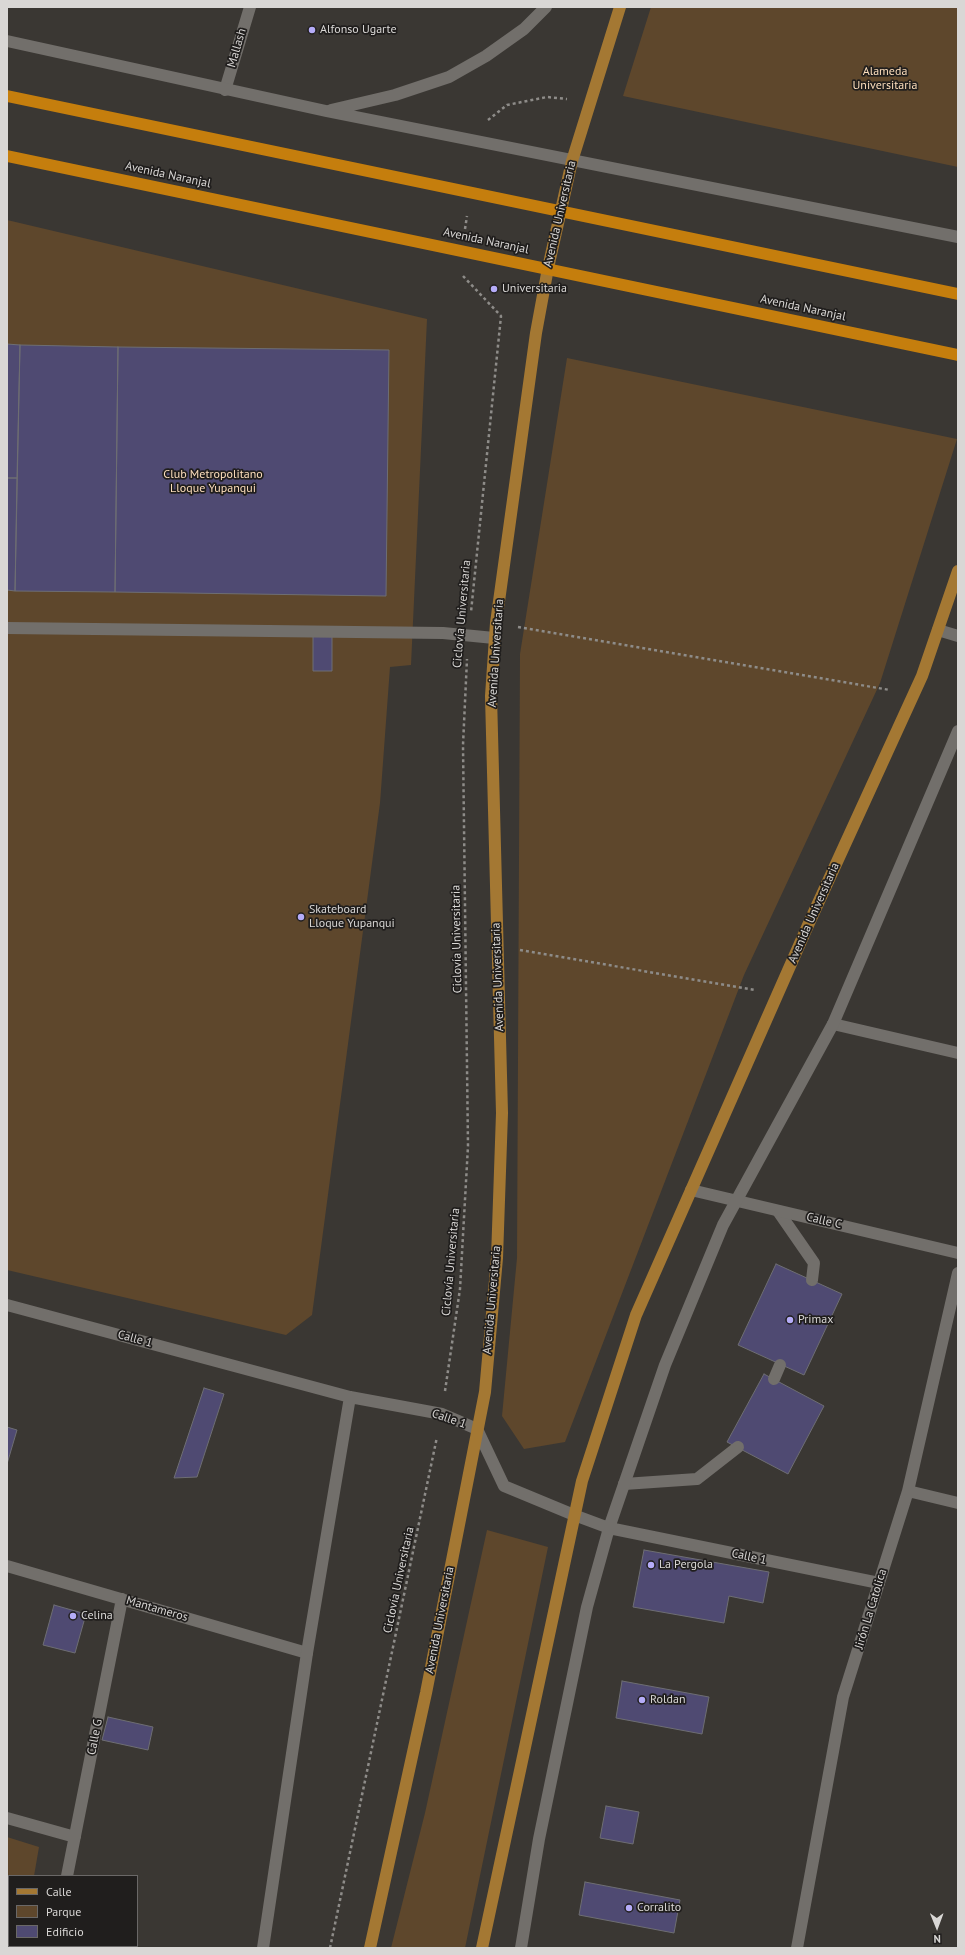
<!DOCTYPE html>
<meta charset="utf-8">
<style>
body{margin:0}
#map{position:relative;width:965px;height:1955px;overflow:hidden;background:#3a3733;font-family:"PT Sans",sans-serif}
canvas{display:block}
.frame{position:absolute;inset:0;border:8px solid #d9d7d5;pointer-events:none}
.legend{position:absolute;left:8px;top:1875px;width:130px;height:72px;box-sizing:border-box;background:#201e1d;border:1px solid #6a6867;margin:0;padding:5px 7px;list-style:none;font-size:12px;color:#d9d7d5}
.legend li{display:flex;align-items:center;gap:8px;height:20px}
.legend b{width:20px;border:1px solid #6a6867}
.north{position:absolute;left:917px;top:1907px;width:40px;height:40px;-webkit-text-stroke:3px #201e1d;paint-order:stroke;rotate:179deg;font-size:11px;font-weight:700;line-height:16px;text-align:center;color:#d9d7d5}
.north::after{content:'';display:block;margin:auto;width:14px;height:18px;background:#d9d7d5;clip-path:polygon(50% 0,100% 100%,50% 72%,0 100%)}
</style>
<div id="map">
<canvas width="965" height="1955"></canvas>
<div class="frame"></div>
<ul class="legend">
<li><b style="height:5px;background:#a47833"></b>Calle</li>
<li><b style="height:11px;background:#5e472c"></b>Parque</li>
<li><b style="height:11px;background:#4f4a72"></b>Edificio</li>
</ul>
<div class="north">N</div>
</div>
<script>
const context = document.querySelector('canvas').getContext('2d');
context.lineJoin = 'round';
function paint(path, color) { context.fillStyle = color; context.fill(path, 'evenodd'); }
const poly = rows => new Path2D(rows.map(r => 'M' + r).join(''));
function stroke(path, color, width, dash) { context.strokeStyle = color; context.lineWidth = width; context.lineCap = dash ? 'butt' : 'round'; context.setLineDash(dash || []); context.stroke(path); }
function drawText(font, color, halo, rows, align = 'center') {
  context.font = font + ' "PT Sans",sans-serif'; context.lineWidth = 3.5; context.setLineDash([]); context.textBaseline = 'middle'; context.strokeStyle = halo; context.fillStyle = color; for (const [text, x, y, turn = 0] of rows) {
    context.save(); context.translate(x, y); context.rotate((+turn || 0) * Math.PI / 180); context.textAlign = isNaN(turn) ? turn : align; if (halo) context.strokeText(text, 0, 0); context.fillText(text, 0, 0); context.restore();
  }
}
paint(poly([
 [651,7,958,7,958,167,623,96],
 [7,220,427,319,411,665,390,667,380,803,312,1315,286,1335,7,1270],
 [567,358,957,439,880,683,744,975,565,1442,524,1449,502,1416,517,1258,520,654],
 [487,1530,548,1547,465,1948,391,1948,425,1813],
 [7,1837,39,1847,34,1876,9,1876,9,1946,22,1946,22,1948,7,1948]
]), '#5e472c');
const building = poly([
 [7,344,20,345,17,478,7,478,7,344],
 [20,345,118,347,115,592,15,591,20,345],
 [118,347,389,350,386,596,115,592,118,347],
 [7,478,17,478,15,591,7,590,7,478],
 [313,632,332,632,332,671,313,671,313,632],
 [776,1264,842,1294,804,1375,738,1345,776,1264],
 [764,1374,824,1406,788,1474,727,1442,764,1374],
 [204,1388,224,1394,197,1477,174,1478,204,1388],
 [7,1427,17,1430,7,1464,7,1427],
 [644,1550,769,1572,763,1603,729,1596,724,1623,633,1607,644,1550],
 [54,1605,86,1614,75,1653,43,1645,54,1605],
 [622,1681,709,1697,702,1734,616,1718,622,1681],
 [108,1717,153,1727,148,1750,102,1740,108,1717],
 [606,1806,639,1812,633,1844,600,1838,606,1806],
 [585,1882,680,1900,674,1933,579,1915,585,1882]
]);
paint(building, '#4f4a72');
stroke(building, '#6e6e73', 1);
stroke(poly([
 [488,120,507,105,547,97,567,99],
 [465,229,467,216],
 [463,276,501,316,471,612],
 [518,627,890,690],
 [520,950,755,990],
 [445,1391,460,1289,468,1146,463,745,467,659],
 [330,1948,437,1437]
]), '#8e8c89', 2.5, [3, 3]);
stroke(poly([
 [7,628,443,633,494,638],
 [778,1211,814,1263,812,1280],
 [774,1379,780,1365],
 [624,1484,697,1479,738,1447]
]), '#726f6b', 12);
stroke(poly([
 [225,90,250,7],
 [938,630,958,636],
 [833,1024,958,1053],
 [691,1190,958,1253],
 [908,1491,958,1503],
 [7,1566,307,1653],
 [7,1818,75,1837],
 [67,1876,122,1599],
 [52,1948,52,1946],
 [797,1948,843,1697,908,1491,958,1273]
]), '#726f6b', 12);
stroke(poly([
 [7,41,326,111,958,237],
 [331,110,395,95,449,77,486,56,524,29,546,7],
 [7,1305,350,1397,442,1414,477,1429,504,1486,574,1515,609,1528,879,1583],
 [263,1948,307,1653,350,1397],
 [521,1948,539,1839,587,1607,609,1528,665,1365,723,1225,833,1024,958,731]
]), '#726f6b', 12);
stroke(poly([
 [370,1948,426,1693,485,1392,497,1258,502,1113,491,696,496,623,536,333,548,268,572,161,620,7],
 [482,1948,582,1481,636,1315,809,923,922,676,958,571]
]), '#a47833', 12);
stroke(poly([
 [7,96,958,294],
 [7,156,958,355]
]), '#c57e0d', 12);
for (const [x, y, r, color] of [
 [312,30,4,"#b5acf8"],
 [494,289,4,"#b5acf8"],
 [301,917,4,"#b5acf8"],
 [790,1320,4,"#b5acf8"],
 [651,1565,4,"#b5acf8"],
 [73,1616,4,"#b5acf8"],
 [642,1700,4,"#b5acf8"],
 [629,1908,4,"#b5acf8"]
]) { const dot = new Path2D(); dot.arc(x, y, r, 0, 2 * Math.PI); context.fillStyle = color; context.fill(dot); stroke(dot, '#201e1d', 1.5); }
drawText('12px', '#d9d7d5', '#201e1d', [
 ["Alfonso Ugarte",320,30],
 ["Universitaria",502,289],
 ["Skateboard",309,910],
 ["Lloque Yupanqui",309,924],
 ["Primax",798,1320],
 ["La Pergola",659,1565],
 ["Celina",81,1616],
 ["Roldan",650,1700],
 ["Corralito",637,1908]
], 'left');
drawText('12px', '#d9d7d5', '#201e1d', [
 ["Mallash",237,48,-74],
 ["Avenida Naranjal",168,175,12],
 ["Avenida Universitaria",560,214,-77],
 ["Avenida Naranjal",486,241,12],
 ["Avenida Naranjal",803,308,12],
 ["Ciclovía Universitaria",462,614,-85],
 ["Avenida Universitaria",496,653,-86],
 ["Avenida Universitaria",814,913,-66],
 ["Ciclovía Universitaria",457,939,-91],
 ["Avenida Universitaria",498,977,-92],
 ["Calle C",824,1221,13],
 ["Ciclovía Universitaria",451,1262,-85],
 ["Avenida Universitaria",492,1300,-85],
 ["Calle 1",135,1339,15],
 ["Calle 1",449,1419,19],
 ["Calle 1",749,1557,12],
 ["Ciclovía Universitaria",399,1580,-78],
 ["Mantameros",157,1609,16],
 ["Jirón La Catolica",871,1609,-73],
 ["Avenida Universitaria",440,1620,-79],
 ["Calle G",95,1737,-79]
]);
drawText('12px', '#fedfbd', '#201e1d', [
 ["Alameda",885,72],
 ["Universitaria",885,86],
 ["Club Metropolitano",213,475],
 ["Lloque Yupanqui",213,489]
]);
</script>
